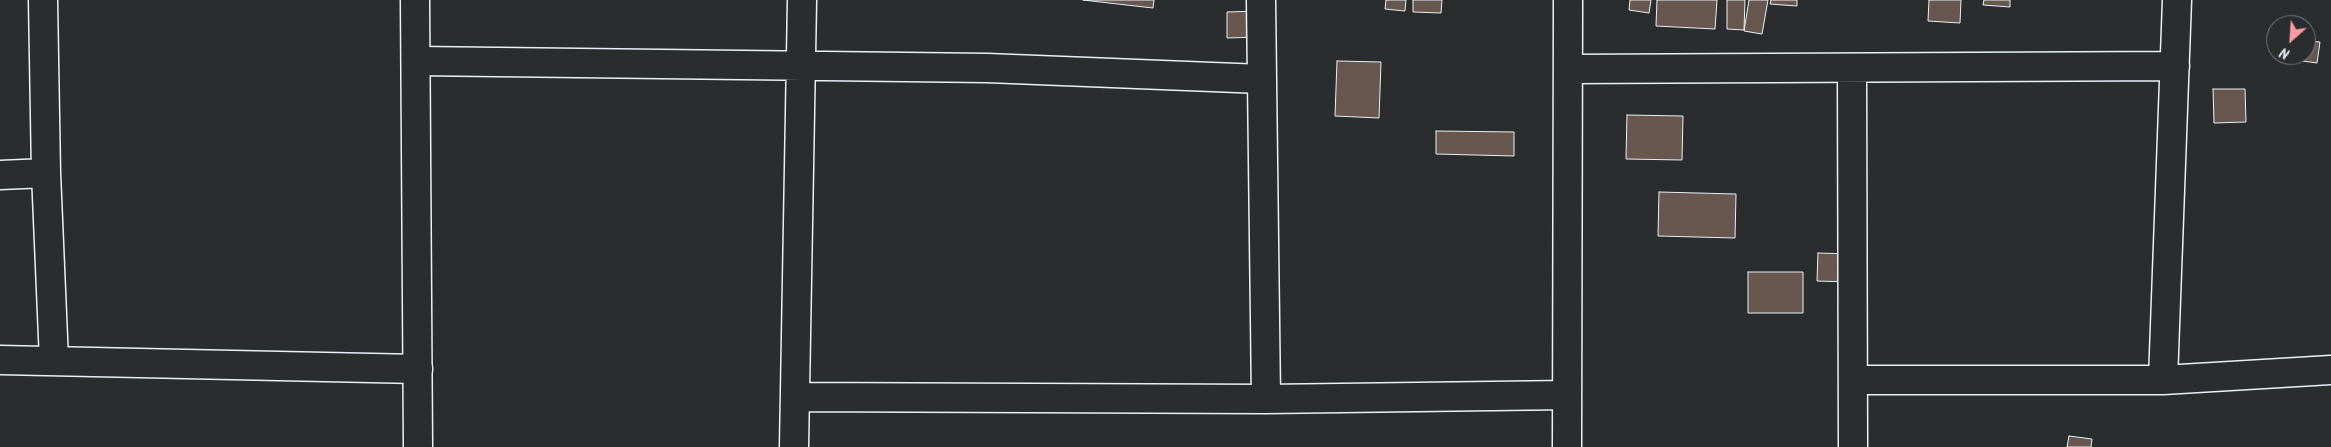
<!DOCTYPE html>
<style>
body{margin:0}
#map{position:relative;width:2331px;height:447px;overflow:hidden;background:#2a2d2e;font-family:Kalam,sans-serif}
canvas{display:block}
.north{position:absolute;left:2266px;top:15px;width:50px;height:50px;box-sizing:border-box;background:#2a2d2e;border:1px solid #767b7f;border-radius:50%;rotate:206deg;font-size:14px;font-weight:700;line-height:20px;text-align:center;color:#e8f1f8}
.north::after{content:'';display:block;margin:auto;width:18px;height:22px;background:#ff9aa2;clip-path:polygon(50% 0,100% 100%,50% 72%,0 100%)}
</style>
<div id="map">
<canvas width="2331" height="447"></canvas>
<div class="north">N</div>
</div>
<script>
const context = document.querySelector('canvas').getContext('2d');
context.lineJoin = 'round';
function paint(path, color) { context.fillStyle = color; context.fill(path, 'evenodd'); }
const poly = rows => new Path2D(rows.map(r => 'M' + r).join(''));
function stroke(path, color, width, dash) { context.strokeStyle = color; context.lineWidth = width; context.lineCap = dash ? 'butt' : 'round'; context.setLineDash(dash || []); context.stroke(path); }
const building = poly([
 [1083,0,1154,0,1153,8,1083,0],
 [1386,0,1406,0,1405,11,1385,9,1386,0],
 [1413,0,1442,0,1441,13,1413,12,1413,0],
 [1630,0,1651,0,1649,13,1629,10,1630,0],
 [1657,0,1717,0,1715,29,1656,26,1657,0],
 [1727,0,1745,0,1744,30,1727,29,1727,0],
 [1749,0,1768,0,1762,34,1744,31,1749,0],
 [1771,0,1797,0,1797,6,1770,4,1771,0],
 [1929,0,1961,0,1960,23,1928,21,1929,0],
 [1984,0,2010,0,2010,7,1983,5,1984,0],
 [1257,11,1258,37,1227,38,1227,12,1257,11],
 [2306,41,2320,42,2317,63,2295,60,2296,55,2306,55,2306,41],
 [1337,61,1381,62,1379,118,1335,116,1337,61],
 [2213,89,2245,89,2246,122,2214,123,2213,89],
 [1627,115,1683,116,1682,160,1626,159,1627,115],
 [1436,131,1514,132,1514,156,1436,154,1436,131],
 [1659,192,1736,194,1735,238,1658,236,1659,192],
 [1818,253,1852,254,1851,282,1817,281,1818,253],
 [1748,272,1803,272,1803,313,1748,313,1748,272],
 [2069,436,2092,439,2091,447,2067,447,2069,436]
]);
paint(building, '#67574f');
stroke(building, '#e8f1f8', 1);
const minor = poly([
 [1261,0,1266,399],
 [416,61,987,68,1262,79],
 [1852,68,1853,447],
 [1569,69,2175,66],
 [46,173,54,361],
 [0,175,46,173,43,0],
 [0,360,418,369],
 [1854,380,2163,380,2331,370],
 [2163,380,2177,0],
 [795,397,1266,399,1567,395],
 [794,447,802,0],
 [1567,447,1568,0]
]);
const tertiary = poly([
 [415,0,418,447]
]);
stroke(minor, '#e8f1f8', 31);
stroke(tertiary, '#e8f1f8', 31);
stroke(minor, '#2a2d2e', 28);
stroke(tertiary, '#2a2d2e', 28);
</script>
